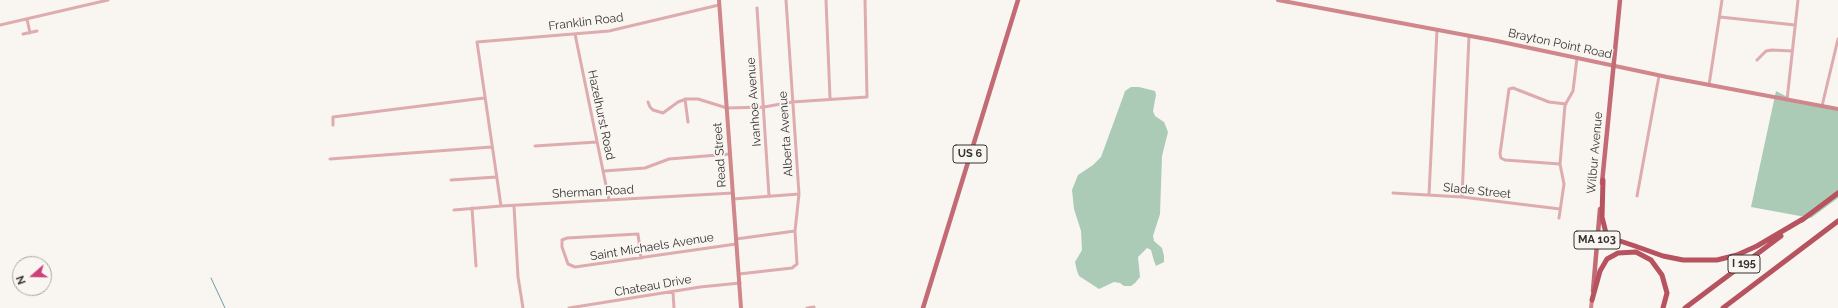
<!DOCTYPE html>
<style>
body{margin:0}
#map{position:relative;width:1838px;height:308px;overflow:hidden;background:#f9f5f1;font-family:Raleway,sans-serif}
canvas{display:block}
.north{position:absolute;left:12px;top:256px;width:40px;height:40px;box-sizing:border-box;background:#f9f5f1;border:1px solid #aba7a5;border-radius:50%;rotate:250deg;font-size:11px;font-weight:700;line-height:16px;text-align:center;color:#353332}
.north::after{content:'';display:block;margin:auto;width:14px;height:18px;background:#cb4178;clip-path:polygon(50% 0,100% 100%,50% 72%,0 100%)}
</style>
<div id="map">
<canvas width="1838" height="308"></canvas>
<div class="north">N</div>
</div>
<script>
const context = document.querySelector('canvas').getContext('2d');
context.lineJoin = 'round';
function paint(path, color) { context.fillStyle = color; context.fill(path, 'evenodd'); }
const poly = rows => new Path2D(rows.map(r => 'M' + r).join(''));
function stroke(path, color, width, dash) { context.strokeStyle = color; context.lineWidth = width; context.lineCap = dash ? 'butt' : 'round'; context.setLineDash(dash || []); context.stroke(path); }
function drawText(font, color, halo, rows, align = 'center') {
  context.font = font + ' Raleway,sans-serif'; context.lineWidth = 3.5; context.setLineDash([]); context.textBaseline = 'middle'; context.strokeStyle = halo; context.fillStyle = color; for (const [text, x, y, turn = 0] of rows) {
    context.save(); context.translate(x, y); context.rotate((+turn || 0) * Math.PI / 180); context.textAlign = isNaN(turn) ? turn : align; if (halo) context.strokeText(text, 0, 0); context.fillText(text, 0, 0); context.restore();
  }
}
paint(poly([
 [1131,87,1139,87,1155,91,1156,95,1153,111,1155,116,1164,122,1168,132,1162,156,1160,214,1153,236,1154,241,1162,248,1164,256,1164,262,1156,266,1154,261,1151,250,1147,248,1138,257,1140,277,1135,283,1131,286,1124,286,1120,283,1114,282,1099,289,1079,276,1077,271,1075,262,1082,250,1081,231,1074,209,1072,190,1078,175,1093,165,1101,157,1123,97,1125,91],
 [1776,91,1799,103,1838,110,1838,198,1811,218,1751,207]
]), '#accbb7');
stroke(poly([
 [211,278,225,308]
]), '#6c9da2', 1);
stroke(poly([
 [826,0,830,98],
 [757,8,769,196],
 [1720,17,1795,25],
 [27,19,30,33],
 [0,25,108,0],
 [23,34,37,31],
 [575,34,609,200],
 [1757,60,1766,51,1772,50,1792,51],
 [1709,85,1722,0],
 [685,99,688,122],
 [1787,100,1798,0],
 [648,102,650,107,653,110,663,113,678,102,686,99,698,99,727,108,764,107,792,102,867,97,865,0],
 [1822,106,1838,39],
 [333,125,333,117,484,98],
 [535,146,597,142],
 [330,159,491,147],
 [1560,164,1505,160,1501,158,1500,154,1509,89,1513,88,1549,102,1566,104],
 [604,171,645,168,669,159,730,154],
 [451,180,496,177],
 [1393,193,1462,197,1560,209],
 [1429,195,1437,30],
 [1637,196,1659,76],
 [1462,197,1469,36],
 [733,199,799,194],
 [501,206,477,42,609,31,719,5],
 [514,206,518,277,523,308],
 [472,208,476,266],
 [454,210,501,206,733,193],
 [1559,218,1564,184,1560,164,1565,105,1573,91,1577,58],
 [736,239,795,231],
 [641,258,638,234,567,238,562,240,562,247,568,264,575,267,736,244],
 [739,274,792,268,797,264,795,231,799,194,786,0],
 [673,292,674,308],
 [569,308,700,287,740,283],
 [807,308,814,307]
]), '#deacaf', 3);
stroke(poly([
 [719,0,741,308],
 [1278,0,1497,41,1667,77,1838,109],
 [1591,308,1592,300]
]), '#cf878c', 4);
stroke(poly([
 [1602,183,1620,0],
 [1593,291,1600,209],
 [923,308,1018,0]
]), '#c26b74', 4.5);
stroke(poly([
 [1603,180,1602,217,1606,233,1611,238,1635,246,1663,256,1683,260,1717,260,1737,255,1757,246,1803,219],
 [1802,220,1838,193],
 [1592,300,1600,271,1607,259,1618,253,1636,252,1651,260,1662,275,1667,293,1663,308],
 [1685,308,1781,236],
 [1723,308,1838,221]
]), '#b7525f', 5);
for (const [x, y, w] of [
 [970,154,34],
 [1597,240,46],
 [1744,264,32]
]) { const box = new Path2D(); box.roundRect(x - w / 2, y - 9, w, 18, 3); context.fillStyle = '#f9f5f1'; context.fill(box); stroke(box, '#353332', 1); }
drawText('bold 11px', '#353332', null, [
 ["US 6",970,154],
 ["MA 103",1597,240],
 ["I 195",1744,264]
]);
drawText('12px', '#353332', '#f9f5f1', [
 ["Franklin Road",586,22,-7],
 ["Brayton Point Road",1560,44,12],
 ["Ivanhoe Avenue",754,102,-94],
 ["Hazelhurst Road",601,115,78],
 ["Alberta Avenue",786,134,-94],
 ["Wilbur Avenue",1595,153,-85],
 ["Read Street",720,155,-94],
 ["Slade Street",1477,191,6],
 ["Sherman Road",593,192,-3],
 ["Saint Michaels Avenue",652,247,-9],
 ["Chateau Drive",653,286,-10]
]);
</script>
